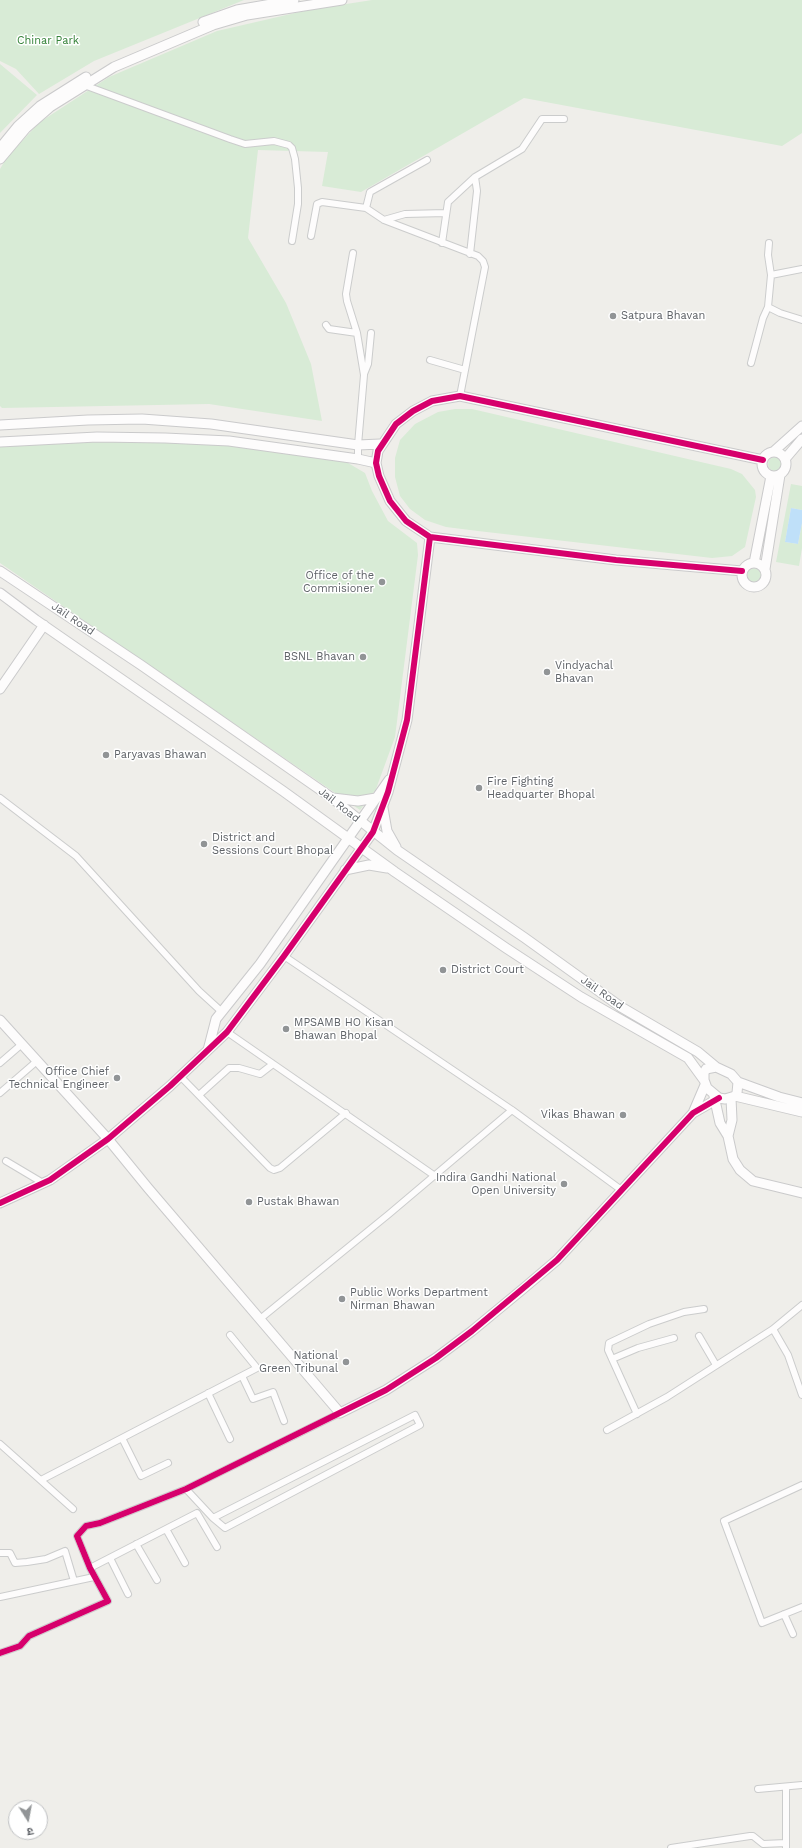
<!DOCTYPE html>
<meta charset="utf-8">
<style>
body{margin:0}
#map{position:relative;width:802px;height:1848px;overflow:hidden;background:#efeeea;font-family:"Work Sans","Noto Sans Devanagari",sans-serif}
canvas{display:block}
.north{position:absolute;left:8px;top:1800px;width:40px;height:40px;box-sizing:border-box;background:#fff;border:1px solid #bfc1c3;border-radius:50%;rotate:169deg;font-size:11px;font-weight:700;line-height:16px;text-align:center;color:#5f6368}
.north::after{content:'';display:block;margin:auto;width:14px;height:18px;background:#919496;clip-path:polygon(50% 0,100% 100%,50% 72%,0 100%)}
</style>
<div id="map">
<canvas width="802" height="1848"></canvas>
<div class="north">उ</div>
</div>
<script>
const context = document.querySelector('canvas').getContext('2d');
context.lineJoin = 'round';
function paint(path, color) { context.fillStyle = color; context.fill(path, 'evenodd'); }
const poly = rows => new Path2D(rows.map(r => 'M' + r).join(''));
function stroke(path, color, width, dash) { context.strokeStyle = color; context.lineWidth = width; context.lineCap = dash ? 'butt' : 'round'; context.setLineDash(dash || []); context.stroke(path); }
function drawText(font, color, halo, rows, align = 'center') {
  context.font = font + ' "Work Sans",sans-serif'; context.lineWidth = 3; context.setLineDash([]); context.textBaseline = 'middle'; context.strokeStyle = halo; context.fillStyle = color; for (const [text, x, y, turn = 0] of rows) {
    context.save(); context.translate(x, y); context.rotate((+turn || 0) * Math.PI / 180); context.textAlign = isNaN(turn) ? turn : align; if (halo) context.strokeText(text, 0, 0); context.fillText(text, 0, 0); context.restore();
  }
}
paint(poly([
 [0,0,244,0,94,61,39,94,16,69,0,61],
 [372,0,802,0,802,133,782,146,524,98,361,192,322,186,328,152,258,150,248,238,286,303,311,364,322,421,209,404,2,408,0,406,0,169,7,157,40,122,109,77,217,31,308,10],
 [0,64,37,95,0,133],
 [455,409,472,409,731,469,742,474,755,490,756,497,745,547,732,556,712,558,478,531,446,527,425,520,410,509,400,496,395,477,395,458,400,440,415,424,438,412],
 [18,441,211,441,343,460,365,473,372,491,388,521,417,543,418,555,395,737,376,789,360,810,0,563,0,443],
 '768 464a7 7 0 1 1 14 0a7 7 0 1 1-14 0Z',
 [791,484,802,486,802,510,791,508,785,542,798,544,802,523,802,548,799,566,776,562],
 '747 575a7 7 0 1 1 14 0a7 7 0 1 1-14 0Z'
]), '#d8ebd6');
paint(poly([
 [791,508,802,510,802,523,798,544,785,542]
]), '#bfe0f9');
const street = poly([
 [84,85,230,139,245,144,274,141,289,145,292,148,295,159,298,188,298,204,292,241],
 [366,208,370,192,427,160],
 [384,220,405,214,446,213],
 [311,236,317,204,322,202,366,208,384,220,478,256,483,261,485,267,460,396],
 [442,243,448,202,475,177,522,149,542,119,564,119],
 [769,243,768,255,771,275,768,307,780,313,802,320],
 [353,253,346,294,347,301,357,333],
 [470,254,477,191,475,177],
 [771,275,802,269],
 [326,325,329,329,357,333,364,375,358,445,358,459],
 [430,360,465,370],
 [751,363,763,318,768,307],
 [364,374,368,364,371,333],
 [0,798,76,856,199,991,222,1012],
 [284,956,512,1110,620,1189],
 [227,1032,435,1176],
 [0,1063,22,1044],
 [180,1076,270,1168,274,1170,280,1168,346,1113],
 [0,1093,37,1061],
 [199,1095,229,1068,239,1068,260,1074,273,1064],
 [6,1161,43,1183],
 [260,1319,389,1214,512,1110],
 [773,1329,788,1355,802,1395],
 [699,1336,716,1365],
 [612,1359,638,1348,674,1338],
 [242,1376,253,1399,273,1392,284,1421],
 [208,1393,230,1439],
 [637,1414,608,1350,609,1343,649,1324,684,1312,704,1309],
 [607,1430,667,1397,773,1329,802,1305],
 [122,1438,141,1476,168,1463],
 [0,1444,73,1509],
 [41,1480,257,1368,230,1335],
 [802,1485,724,1521,762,1623,802,1607],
 [186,1489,213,1518,225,1528,420,1425,415,1415,213,1518],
 [166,1529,185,1563],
 [136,1544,157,1580],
 [0,1553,10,1553,15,1563,27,1562,46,1559,65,1551,74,1581],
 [110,1558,128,1594],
 [90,1568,197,1513,217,1547],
 [0,1597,94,1577],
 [784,1614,793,1634],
 [0,1653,20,1646,29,1636,108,1601,90,1568,77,1536,86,1526,100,1523,186,1489,340,1413],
 [758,1789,802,1785],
 [671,1848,750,1836,753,1836,763,1844,786,1843],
 [786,1848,786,1787]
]);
const secondary = poly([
 [203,22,237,10,294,0],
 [0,148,18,126,40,106,86,77],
 [0,159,26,128,50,107,114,67,213,25,247,15,342,0],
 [0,425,88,420,142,419,211,424,358,445,380,444],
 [0,442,97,437,165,438,229,441,358,459,376,463],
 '762 464a12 12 0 1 1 24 0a12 12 0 1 1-24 0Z',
 [773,452,802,426],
 [785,459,802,439],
 '742 575a12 12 0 1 1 24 0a12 12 0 1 1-24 0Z',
 [754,563,771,476],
 [765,569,780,475],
 [0,571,141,665,332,798,397,850,525,938,621,1007,698,1052,716,1067],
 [742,571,616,560,430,537,406,521,390,501,379,476,376,463,378,451,396,424,413,411,432,401,460,396,763,460],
 [0,593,36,620,283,791,395,872,506,948,581,997,688,1058,704,1080],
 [0,689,44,625],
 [333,798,358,801,376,798],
 [383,808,387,831,396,847],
 [345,870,369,865,387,868],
 [0,1020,108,1139,148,1188,340,1413,386,1390,436,1358,472,1331,524,1288,557,1260,693,1113,719,1098],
 [208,1050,216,1019,260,964,389,780],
 [716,1067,731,1074,738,1082,737,1093,735,1096,725,1099,719,1098,707,1088,704,1080,704,1073,706,1069,716,1067],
 [738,1082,779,1097,802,1103],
 [714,1096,720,1123,728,1136,733,1159,740,1170,753,1181,802,1193],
 [735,1096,802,1112],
 [693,1113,705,1085],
 [728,1136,732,1120,731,1098],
 [0,1203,50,1180,108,1139,170,1086,227,1032,284,956,373,832,388,792,407,720,430,537]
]);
stroke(street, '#cbcccc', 8);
stroke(secondary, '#cacacb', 11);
stroke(street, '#fdfcfc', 6);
stroke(secondary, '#fdfcfc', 9);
stroke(poly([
 [742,571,616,560,430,537,406,521,390,501,379,476,376,463,378,451,396,424,413,411,432,401,460,396,763,460],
 [0,1203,50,1180,108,1139,170,1086,227,1032,284,956,373,832,388,792,407,720,430,537],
 [0,1653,20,1646,29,1636,108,1601,90,1568,77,1536,86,1526,100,1523,186,1489,386,1390,436,1358,472,1331,557,1260,693,1113,719,1098]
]), '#d6006c', 6);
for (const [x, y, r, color] of [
 [613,316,4,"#919496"],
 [382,582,4,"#919496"],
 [363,657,4,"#919496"],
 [547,672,4,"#919496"],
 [106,755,4,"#919496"],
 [479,788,4,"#919496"],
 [204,844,4,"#919496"],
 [443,970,4,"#919496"],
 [286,1029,4,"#919496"],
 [117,1078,4,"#919496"],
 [623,1115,4,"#919496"],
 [564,1184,4,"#919496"],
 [249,1202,4,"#919496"],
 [342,1299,4,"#919496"],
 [346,1362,4,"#919496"]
]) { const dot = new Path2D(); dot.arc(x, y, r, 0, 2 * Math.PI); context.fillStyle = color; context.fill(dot); stroke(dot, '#fff', 1.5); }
drawText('11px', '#348238', '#fff', [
 ["Chinar Park",48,41]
]);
drawText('11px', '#5f6368', '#fff', [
 ["Satpura Bhavan",621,316],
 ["Office of the",374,576,"right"],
 ["Commisioner",374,589,"right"],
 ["BSNL Bhavan",355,657,"right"],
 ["Vindyachal",555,666],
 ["Bhavan",555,679],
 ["Paryavas Bhawan",114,755],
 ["Fire Fighting",487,782],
 ["Headquarter Bhopal",487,795],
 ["District and",212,838],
 ["Sessions Court Bhopal",212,851],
 ["District Court",451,970],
 ["MPSAMB HO Kisan",294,1023],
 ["Bhawan Bhopal",294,1036],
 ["Office Chief",109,1072,"right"],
 ["Technical Engineer",109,1085,"right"],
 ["Vikas Bhawan",615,1115,"right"],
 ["Indira Gandhi National",556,1178,"right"],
 ["Open University",556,1191,"right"],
 ["Pustak Bhawan",257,1202],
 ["Public Works Department",350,1293],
 ["Nirman Bhawan",350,1306],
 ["National",338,1356,"right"],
 ["Green Tribunal",338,1369,"right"]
], 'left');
drawText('11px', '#5f6368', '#fff', [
 ["Jail Road",73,619,34],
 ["Jail Road",339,805,38],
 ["Jail Road",602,993,35]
]);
</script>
